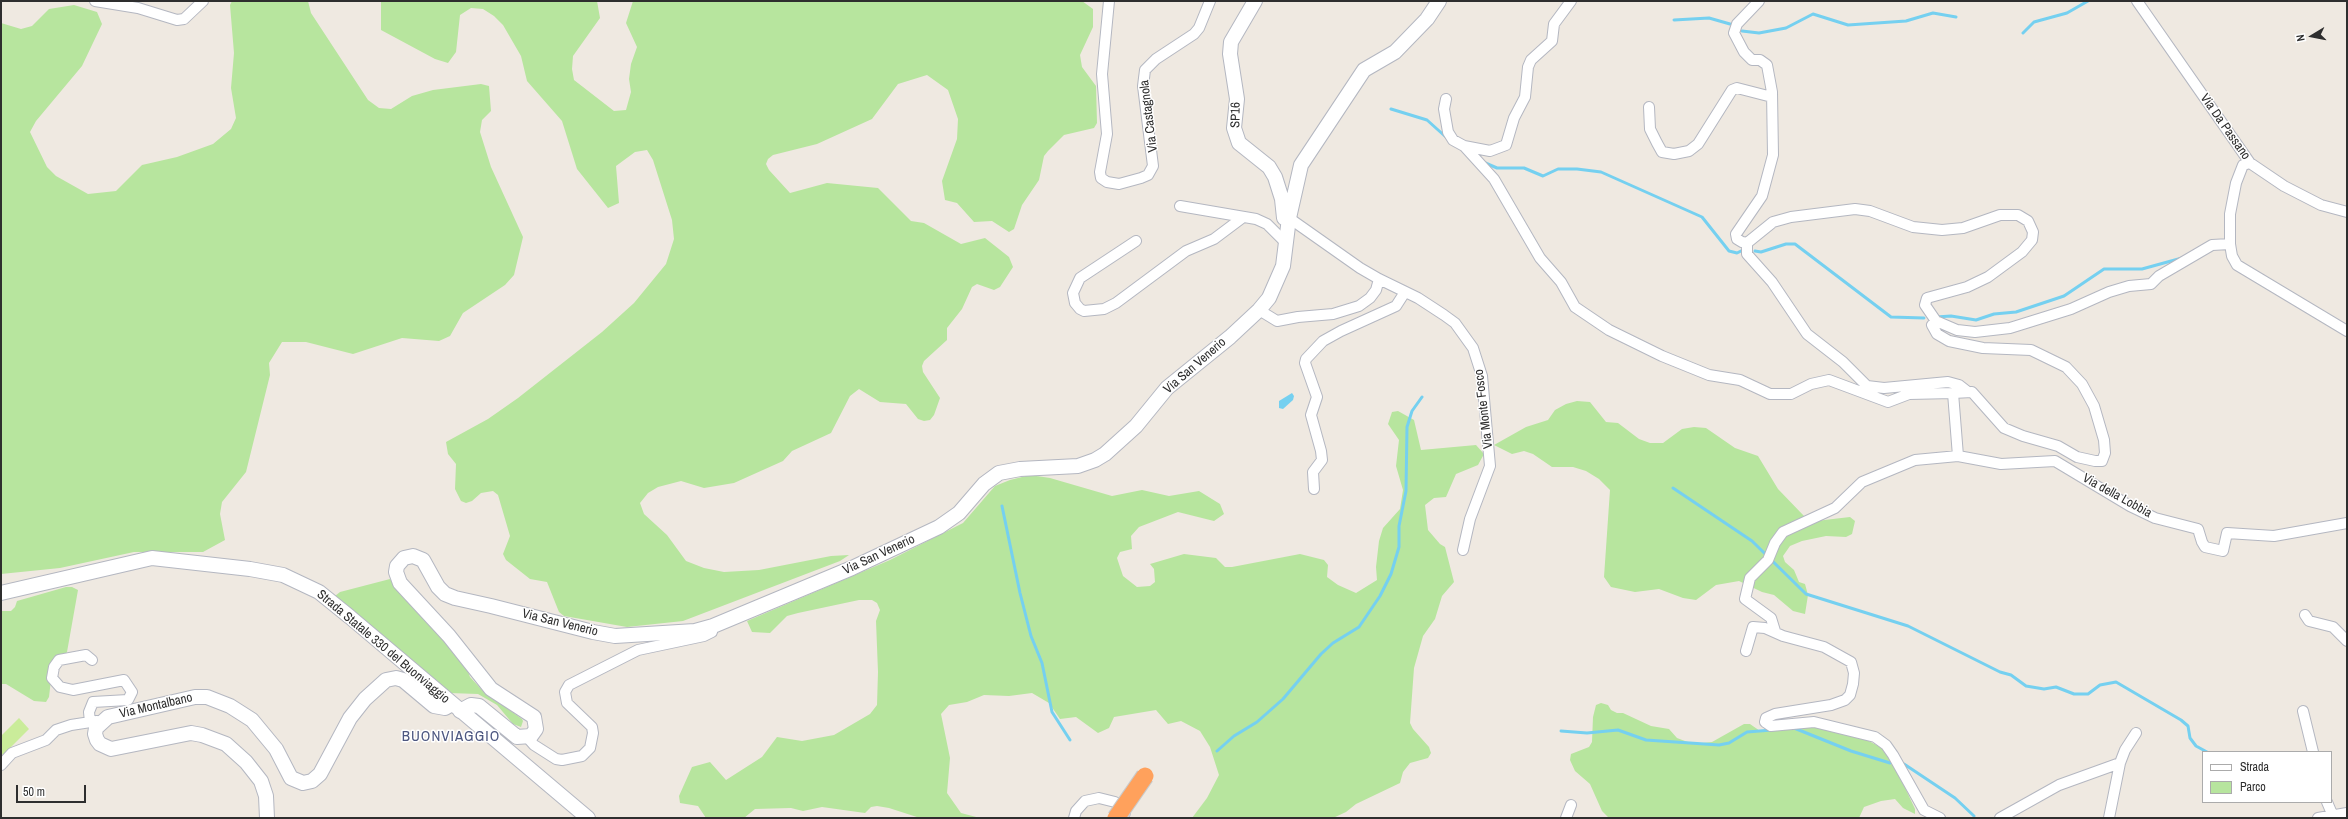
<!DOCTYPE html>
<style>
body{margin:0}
#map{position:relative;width:2348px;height:819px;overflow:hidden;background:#efe9e1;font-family:"Archivo Narrow",sans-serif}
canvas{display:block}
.frame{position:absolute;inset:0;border:2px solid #2e2e2e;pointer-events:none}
.legend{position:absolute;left:2202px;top:751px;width:130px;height:52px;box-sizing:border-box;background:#fff;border:1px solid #ababab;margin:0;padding:5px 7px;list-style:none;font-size:12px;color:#2e2e2e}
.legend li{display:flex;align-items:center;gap:8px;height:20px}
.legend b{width:20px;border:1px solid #ababab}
.north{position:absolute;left:2292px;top:16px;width:40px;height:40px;-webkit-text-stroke:3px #fff;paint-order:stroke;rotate:260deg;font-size:11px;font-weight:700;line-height:16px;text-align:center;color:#2e2e2e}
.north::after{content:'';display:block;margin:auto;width:14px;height:18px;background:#2e2e2e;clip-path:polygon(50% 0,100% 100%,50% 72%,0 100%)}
.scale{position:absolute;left:16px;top:785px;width:70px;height:18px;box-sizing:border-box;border:2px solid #2e2e2e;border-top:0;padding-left:5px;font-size:12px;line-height:14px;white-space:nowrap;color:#2e2e2e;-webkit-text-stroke:3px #fff;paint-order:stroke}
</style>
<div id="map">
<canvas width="2348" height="819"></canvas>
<div class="frame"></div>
<ul class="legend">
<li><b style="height:5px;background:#fff"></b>Strada</li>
<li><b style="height:11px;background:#b7e59e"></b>Parco</li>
</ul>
<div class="north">N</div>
<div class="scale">50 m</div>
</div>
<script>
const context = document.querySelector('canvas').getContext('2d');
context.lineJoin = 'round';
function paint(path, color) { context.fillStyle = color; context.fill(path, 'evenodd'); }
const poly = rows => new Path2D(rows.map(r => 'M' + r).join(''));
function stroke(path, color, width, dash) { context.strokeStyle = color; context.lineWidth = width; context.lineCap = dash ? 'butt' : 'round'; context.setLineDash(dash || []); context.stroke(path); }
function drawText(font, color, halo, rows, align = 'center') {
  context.font = font + ' "Archivo Narrow",sans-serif'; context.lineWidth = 3; context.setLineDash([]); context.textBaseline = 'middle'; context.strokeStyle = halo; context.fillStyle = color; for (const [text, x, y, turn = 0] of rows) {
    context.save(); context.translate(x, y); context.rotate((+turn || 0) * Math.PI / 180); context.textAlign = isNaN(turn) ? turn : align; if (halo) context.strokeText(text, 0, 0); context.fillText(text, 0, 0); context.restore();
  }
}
paint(poly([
 [232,1,308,1,311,13,368,100,379,108,391,109,412,96,433,90,481,84,489,86,491,111,482,120,480,132,491,167,523,237,514,275,505,285,463,313,450,336,439,341,402,338,353,354,306,342,282,342,269,363,270,375,246,472,222,502,220,514,225,540,203,552,134,552,60,568,1,574,1,23,21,29,32,26,49,9,74,5,97,12,102,24,82,66,36,121,30,132,47,167,56,176,88,194,116,191,142,165,177,157,213,144,231,129,236,118,231,88,234,53,230,5],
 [381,1,597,1,600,18,573,56,572,69,574,80,614,111,626,110,631,92,629,79,631,64,637,47,626,23,633,1,1082,1,1093,9,1093,27,1080,55,1082,67,1096,86,1097,123,1094,128,1064,135,1048,151,1044,156,1039,180,1022,205,1014,229,1009,232,992,221,974,222,957,203,945,200,942,181,957,139,958,119,948,90,927,75,898,84,872,119,817,144,773,155,768,159,766,164,769,170,790,193,827,183,878,188,911,221,924,223,961,244,985,238,1009,257,1013,267,1000,287,994,290,977,284,972,287,962,309,947,328,947,340,924,361,922,366,923,372,940,398,934,415,930,420,924,421,918,419,906,404,880,402,859,389,850,396,831,433,792,451,783,461,734,483,704,488,681,481,658,487,648,493,640,503,644,514,667,535,686,561,704,568,724,572,759,570,831,556,849,555,840,561,683,621,627,627,564,616,559,612,547,582,530,579,506,560,503,554,510,536,498,495,493,491,481,493,472,501,466,503,461,501,455,489,456,464,448,454,446,442,488,419,518,398,602,332,634,303,666,264,674,239,672,220,653,160,647,150,635,152,616,166,619,203,608,208,577,169,562,121,527,81,521,56,503,25,494,16,483,9,471,8,460,15,456,52,448,63,435,59,381,30],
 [1577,401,1590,402,1606,422,1618,423,1639,439,1650,443,1663,443,1682,429,1694,427,1706,428,1735,448,1758,456,1778,489,1804,516,1816,521,1850,517,1855,521,1852,534,1846,537,1826,536,1802,541,1790,546,1783,556,1785,562,1794,570,1799,582,1805,584,1808,595,1805,614,1793,611,1774,595,1762,592,1739,581,1716,585,1696,600,1683,598,1659,589,1635,592,1611,587,1604,577,1610,490,1599,479,1586,471,1573,467,1552,467,1533,454,1524,451,1512,454,1494,445,1526,427,1548,420,1555,410,1566,404],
 [1398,411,1414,420,1421,450,1476,445,1484,454,1478,465,1456,474,1446,497,1434,498,1425,505,1428,530,1440,544,1445,547,1454,582,1442,596,1435,619,1423,636,1414,668,1410,723,1413,729,1429,747,1431,753,1428,758,1410,763,1403,772,1400,783,1356,804,1346,812,1333,818,1192,818,1207,798,1219,775,1210,747,1200,731,1181,721,1168,724,1156,710,1114,717,1109,728,1098,733,1076,717,1060,719,1049,703,1032,693,1009,696,984,695,967,702,949,705,941,714,950,758,947,793,961,813,980,818,920,818,889,808,877,806,871,807,865,813,822,807,803,811,791,808,755,809,744,818,706,818,698,806,680,803,679,796,692,767,710,762,726,780,762,757,777,737,802,741,834,735,870,714,877,705,878,672,876,621,880,610,877,603,872,600,859,600,798,613,787,616,770,633,752,632,747,621,890,560,963,523,995,486,1010,480,1030,475,1050,478,1112,496,1142,490,1169,496,1199,491,1220,504,1224,514,1214,521,1178,512,1139,527,1131,536,1132,549,1120,552,1117,558,1123,576,1137,587,1150,586,1155,582,1154,569,1150,564,1184,554,1216,558,1225,567,1232,567,1300,554,1324,560,1328,565,1327,577,1338,585,1356,593,1377,580,1376,567,1379,541,1383,528,1400,509,1403,490,1396,466,1399,440,1388,424,1392,412],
 [390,579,398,591,457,652,466,666,470,677,482,690,522,719,523,721,521,727,513,724,497,705,478,694,449,693,335,596,340,592],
 [66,587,72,587,78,590,67,652,52,671,49,697,46,702,34,701,6,684,1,684,1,611,11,611,15,607,17,601],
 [1601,703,1608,705,1611,710,1617,713,1623,713,1651,726,1669,729,1677,738,1693,744,1712,742,1744,724,1750,724,1760,731,1812,726,1859,736,1888,751,1915,809,1915,814,1903,808,1895,799,1881,801,1864,807,1859,818,1609,818,1602,811,1590,784,1575,771,1570,760,1571,754,1589,747,1592,742,1593,717,1596,705]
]), '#b7e59e');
paint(poly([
 [19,718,29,729,3,755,1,753,1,736]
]), '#caec9a');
paint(poly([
 [1292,393,1294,396,1293,400,1283,409,1279,408,1279,401]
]), '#75d0f0');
stroke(poly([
 [1674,20,1709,18,1730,24],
 [1742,31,1759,33,1786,28,1813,14,1848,25,1906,21,1933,13,1956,17],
 [2023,33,2034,22,2067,13,2088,1],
 [1391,109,1427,120,1447,138],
 [1483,162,1497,168,1524,168,1543,176,1558,169,1577,169,1601,172,1702,217,1729,251,1737,253,1743,250],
 [1755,251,1761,252,1786,244,1795,244,1891,317,1924,318],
 [1936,317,1951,316,1976,320,1994,314,2016,312,2064,296,2104,269,2142,269,2182,258],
 [1673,488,1752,541,1806,594,1908,626,2000,672,2011,675,2026,686,2044,689,2056,687,2074,694,2088,694,2100,685,2116,682,2181,720,2188,726,2190,738,2196,746,2207,752],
 [1002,506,1020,593,1031,636,1042,663,1052,712,1070,740],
 [1794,728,1851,751,1890,763],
 [1561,731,1587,733,1618,730,1646,740,1719,745,1729,743,1747,732,1772,730],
 [1217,751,1234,736,1257,722,1283,699,1321,654,1333,643,1359,627,1380,596,1391,574,1399,547,1399,526,1406,491,1407,427,1412,411,1422,397],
 [1904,764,1955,798,1974,816]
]), '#75d0f0', 3);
const street = poly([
 [95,1,138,8,177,20,184,19,203,1],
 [1109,1,1102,74,1107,134,1100,172,1101,178,1107,182,1119,184,1141,178,1148,175,1153,166,1143,86,1145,70,1156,59,1194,34,1199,28,1210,1],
 [1759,1,1737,24,1734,33,1744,52,1752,60,1760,60,1767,65,1772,92,1773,155,1762,196,1736,234,1737,239,1742,242,1747,243,1773,222,1791,217,1855,209,1870,211,1913,227,1942,230,1963,228,2000,215,2018,215,2028,221,2033,232,2032,240,2022,252,1988,277,1967,287,1927,298,1925,305,1936,321,1957,330,1975,332,2010,328,2071,309,2109,292,2129,286,2151,284,2159,276,2212,245,2230,244],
 [2137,1,2250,163,2284,186,2321,205,2347,212],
 [1446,99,1444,109,1448,132,1453,140,1464,146,1494,179,1540,258,1561,282,1575,307,1609,330,1662,356,1709,375,1740,380,1770,394,1791,394,1811,384,1829,380,1888,402,1909,394,1953,393,1958,456],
 [1649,107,1650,129,1657,143,1662,152,1674,154,1689,151,1698,144,1732,90,1737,88,1772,97],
 [1464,146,1490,151,1506,145,1514,118,1525,97,1528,67,1531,60,1552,41,1554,24,1571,1],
 [2250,163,2243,165,2236,183,2230,214,2230,244,2232,256,2237,265,2347,331],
 [1180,206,1256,219,1267,224,1286,243],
 [1289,218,1360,268,1379,279,1418,298,1444,315,1455,323,1473,348,1482,376,1490,466,1470,519,1463,550],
 [1136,241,1080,278,1073,293,1075,303,1080,309,1084,311,1104,309,1116,303,1186,251,1214,239,1242,218],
 [1747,243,1747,254,1772,282,1807,334,1843,362,1867,386,1884,388,1948,382,1959,385,1968,392],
 [1259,310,1277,321,1298,317,1333,314,1359,306,1370,298,1376,290,1379,279],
 [1936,321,1932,325,1937,334,1949,341,1983,348,2031,350,2066,367,2082,384,2094,406,2104,440,2105,453,2102,461,2095,461,2077,457,2058,446,2023,436,2004,428,1972,392,1953,393],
 [1314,489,1313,472,1322,460,1321,451,1311,415,1317,397,1305,363,1306,359,1323,341,1341,331,1396,306,1405,292],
 [2305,615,2309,621,2333,627,2347,641],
 [1775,631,1771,618,1745,599,1750,578,1768,560,1775,543,1783,532,1835,508,1862,482,1915,460,1958,456,2001,464,2055,461,2130,506,2155,518,2198,529,2202,542,2205,547,2223,551,2227,533,2274,536,2347,523],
 [1746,651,1753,627,1765,628,1783,636,1824,647,1851,662,1854,673,1853,684,1850,695,1845,700,1831,705,1775,714,1766,718,1765,722,1771,726,1814,722,1875,737,1886,745,1893,755,1924,810,1940,818],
 [2303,711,2313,752],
 [90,722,89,712,93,702,128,700,132,692,124,680,73,690,60,687,52,678,54,667,59,660,86,655,92,660],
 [527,737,534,745,556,759,562,760,582,756,590,748,593,733,592,727,567,703,565,692,569,685,638,650,704,636,712,632,713,626],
 [1,765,12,753,46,740,56,730,71,725,97,721],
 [2327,802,2333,816],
 [1074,818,1076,811,1085,801,1099,798,1115,802,1125,813],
 [1566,818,1571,805],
 [2000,818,2059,785,2120,763],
 [2109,818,2120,763,2125,750,2136,733],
 [2318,818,2347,813]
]);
const secondary = poly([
 [1255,1,1231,42,1230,54,1237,99,1234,128,1239,143,1269,167,1275,177,1282,199,1284,218],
 [1,593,152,558,250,569,283,575,319,592,350,617,588,818],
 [460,711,471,705,479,706,517,737,531,736,536,729,534,717,491,689,449,636,400,583,396,572,397,566,404,558,413,556,423,560,438,587,445,594,455,598,491,606,593,632,615,636,695,631,713,626,852,568,939,527,959,513,984,484,999,473,1020,469,1078,466,1095,460,1105,454,1136,426,1167,388,1230,337,1259,310,1269,298,1283,266,1289,218,1301,165,1364,70,1395,52,1427,19,1439,1],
 [267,818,266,796,261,781,246,762,226,744,202,735,191,733,111,749,100,744,97,740,95,734,96,728,108,717,195,697,207,697,230,706,252,720,276,749,291,778,303,783,312,781,320,774,350,718,365,699,386,680,396,678,403,680,434,706,445,708,452,704]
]);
stroke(street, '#b4b7c1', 12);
stroke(secondary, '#b4b7c1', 16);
stroke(street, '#fff', 10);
stroke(secondary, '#fff', 14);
const highwayBridge = poly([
 [1116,818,1145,776]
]);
stroke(highwayBridge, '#c9c9c9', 19, []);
stroke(highwayBridge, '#ffa15c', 17);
drawText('13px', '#2e2e2e', '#fff', [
 ["SP16",1236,115,-89],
 ["Via Castagnola",1149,116,-97],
 ["Via Da Passano",2225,127,55],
 ["Via San Venerio",1195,366,-41],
 ["Via Monte Fosco",1484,409,-97],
 ["Via della Lobbia",2117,496,29],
 ["Via San Venerio",879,555,-25],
 ["Via San Venerio",560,623,14],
 ["Strada Statale 330 del Buonviaggio",383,647,40],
 ["Via Montalbano",156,706,-13]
]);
context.letterSpacing = '1px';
drawText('15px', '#4d5780', '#fff', [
 ["BUONVIAGGIO",451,737]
]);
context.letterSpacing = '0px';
</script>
